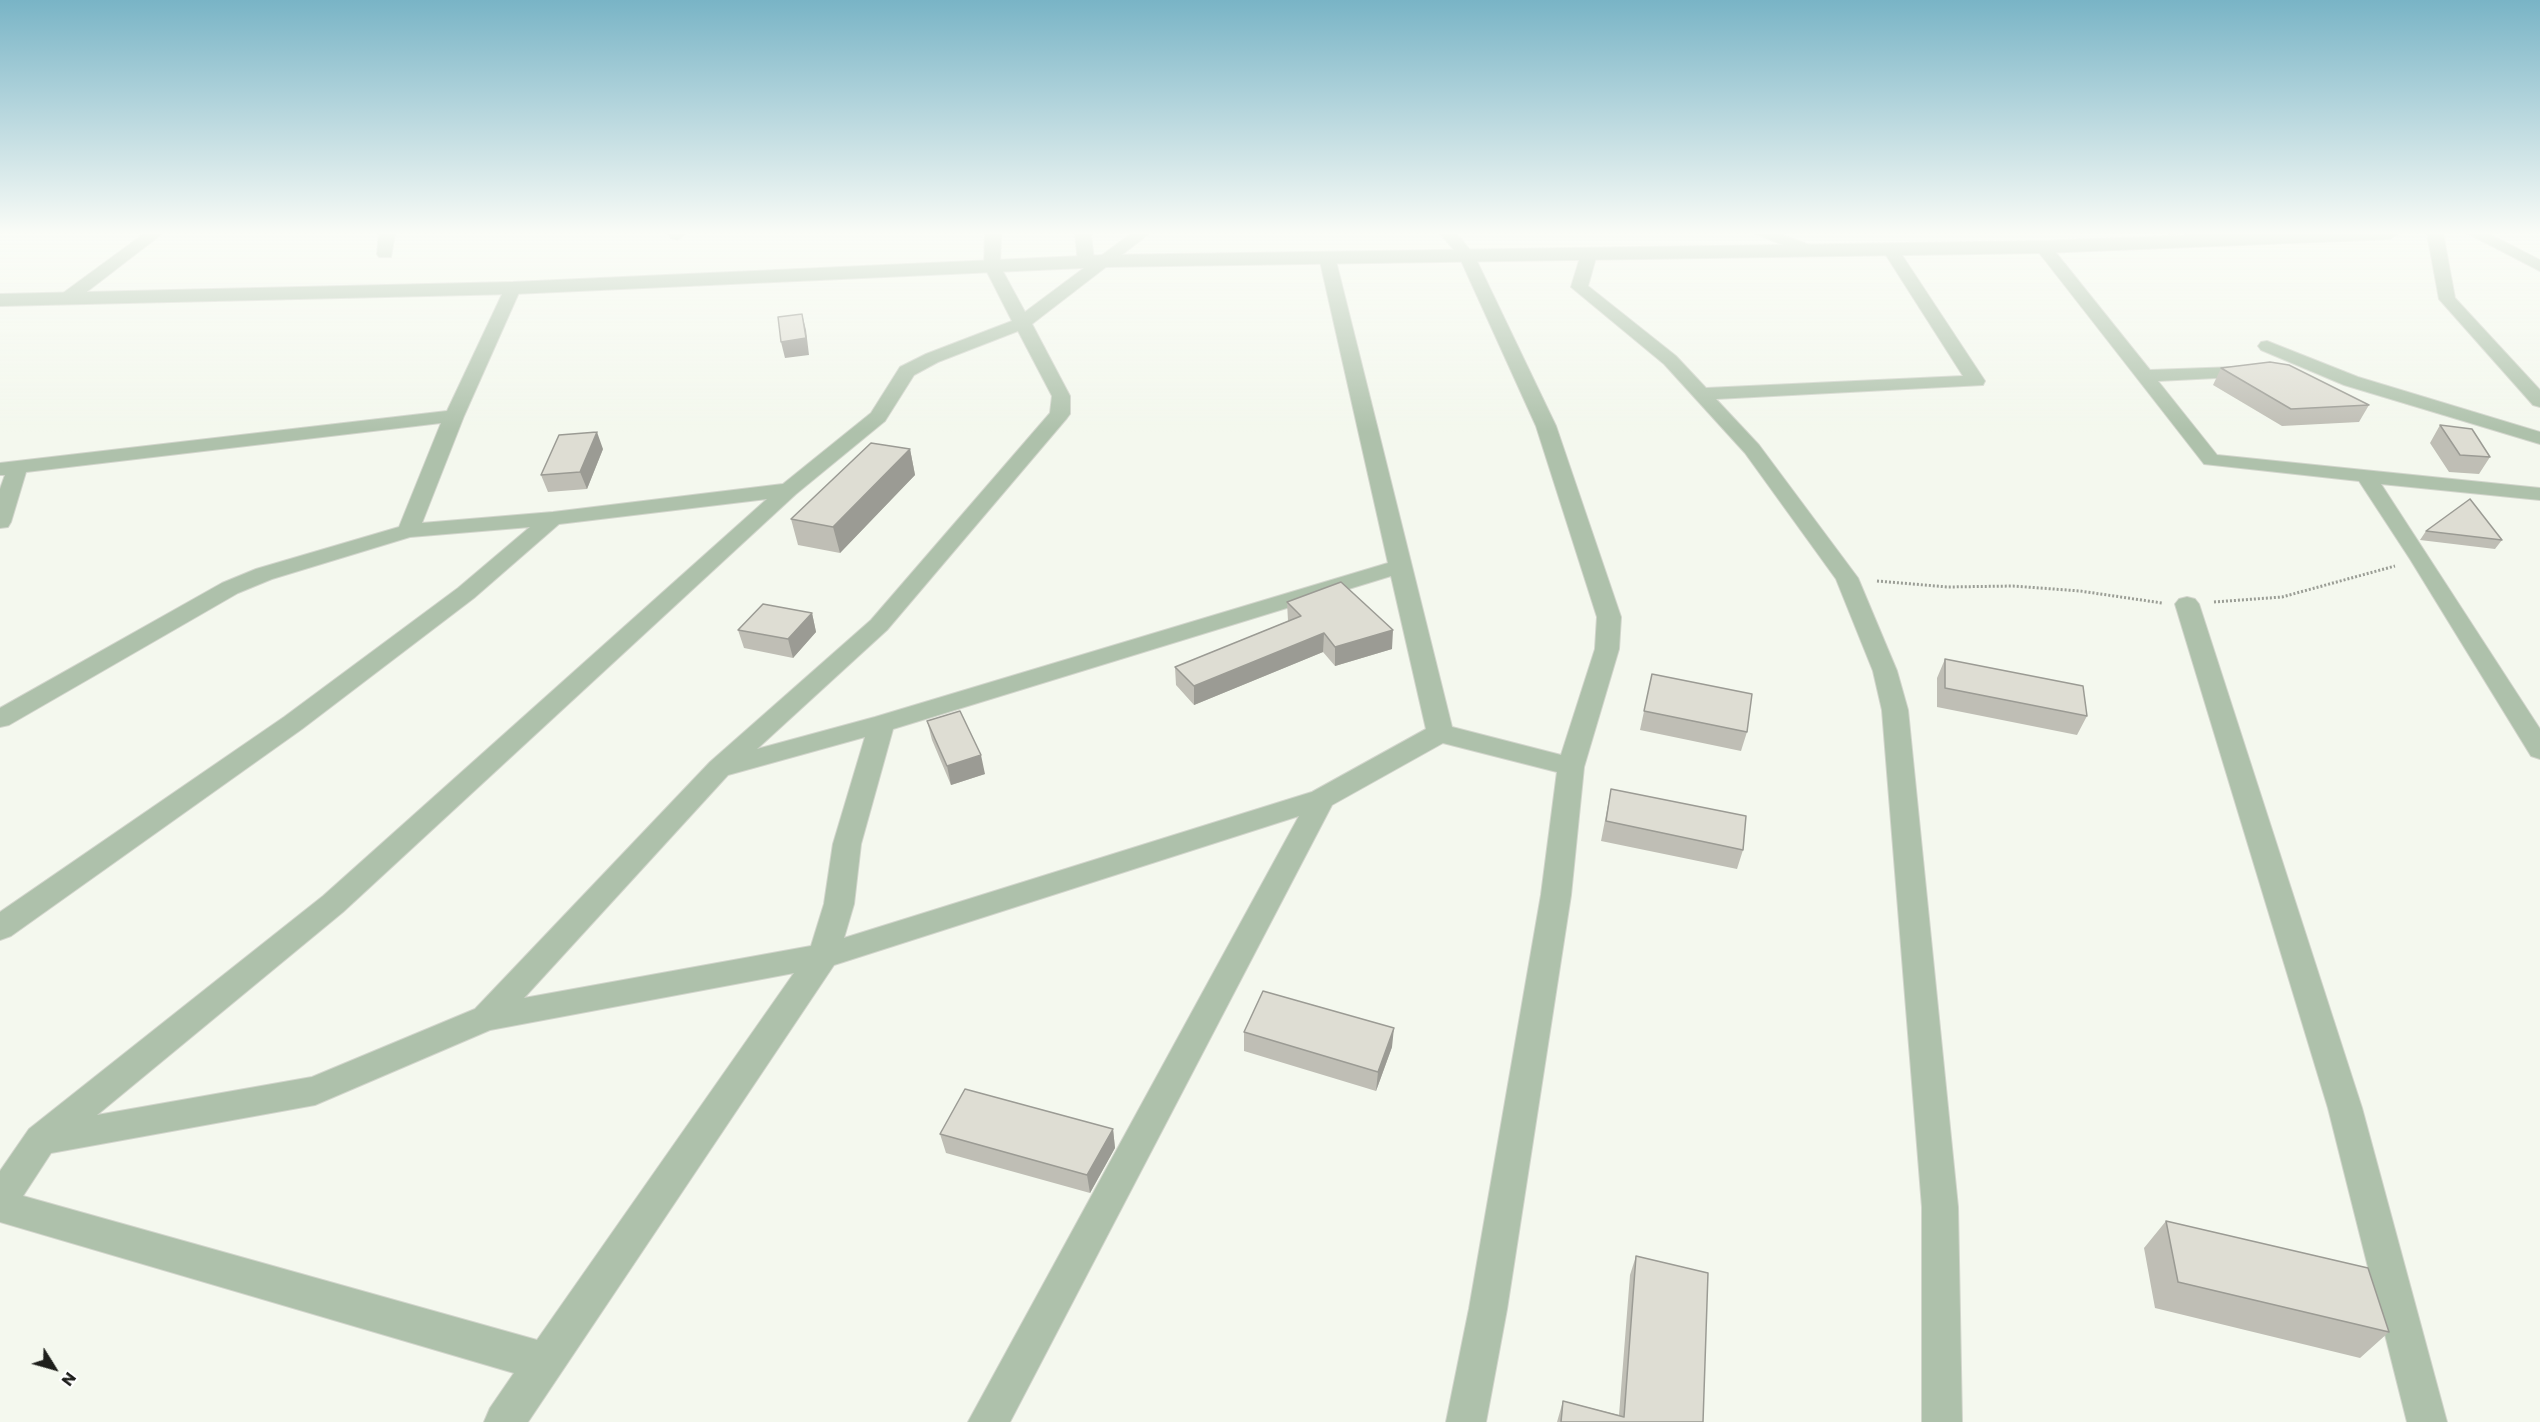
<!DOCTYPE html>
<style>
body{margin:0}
#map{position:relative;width:2540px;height:1422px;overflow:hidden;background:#f4f8ee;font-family:Poppins,sans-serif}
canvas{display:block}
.north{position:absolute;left:24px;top:1338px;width:60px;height:60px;-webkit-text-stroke:4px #fff;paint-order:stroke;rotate:127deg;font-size:16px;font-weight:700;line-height:24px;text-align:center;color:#1e1f1b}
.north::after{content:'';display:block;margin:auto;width:21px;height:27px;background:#1e1f1b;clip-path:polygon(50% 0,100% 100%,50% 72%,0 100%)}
</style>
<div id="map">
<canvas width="2540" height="1422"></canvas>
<div class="north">N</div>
</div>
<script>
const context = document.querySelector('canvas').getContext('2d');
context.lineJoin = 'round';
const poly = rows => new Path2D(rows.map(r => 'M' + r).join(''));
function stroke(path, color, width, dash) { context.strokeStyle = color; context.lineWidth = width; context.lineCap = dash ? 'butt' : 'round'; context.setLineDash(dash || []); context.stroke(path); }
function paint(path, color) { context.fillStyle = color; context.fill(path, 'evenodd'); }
const minor = poly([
 [145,233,163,233,71,304,59,304,57,300,59,296,145,233],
 [379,233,395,233,391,257,379,257,377,254,379,233],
 [668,233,684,233,685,235,677,240,671,238,668,233],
 [985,233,1001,233,1000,266,1025,312,1084,268,1078,264,1075,233,1091,233,1094,261,1132,233,1150,233,1032,324,1070,396,1070,414,1067,418,887,630,757,749,875,717,1388,563,1319,257,1327,252,1335,257,1452,727,1561,755,1595,649,1597,617,1536,426,1459,256,1440,233,1456,233,1474,255,1556,426,1621,617,1619,649,1584,767,1571,895,1507,1309,1486,1422,1446,1422,1469,1309,1541,895,1557,772,1443,743,1332,805,1010,1422,968,1422,1299,816,834,965,528,1422,484,1422,490,1408,514,1373,0,1222,0,1171,29,1129,323,896,767,499,559,524,474,598,302,729,11,936,0,940,0,912,284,717,458,588,530,527,410,537,272,579,238,593,9,725,0,727,0,708,222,583,256,569,399,527,441,423,26,472,11,522,8,527,0,528,0,489,5,475,0,475,0,463,447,411,505,288,513,283,521,288,464,416,422,523,553,512,783,484,871,413,900,367,926,354,1012,321,984,266,985,233],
 [1018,331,1052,396,1050,413,871,620,710,762,475,1009,312,1077,97,1115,343,912,796,494,885,421,914,375,938,362,1018,331],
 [1391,576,1426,729,1312,792,844,938,854,904,861,844,893,729,1391,576],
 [865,737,833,844,824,904,811,946,524,998,728,775,865,737],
 [794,973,537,1340,23,1196,51,1153,315,1105,490,1030,794,973],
 [1754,233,1777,233,1815,247,1817,250,1815,253,1803,253,1754,233],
 [2427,233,2443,233,2455,298,2540,390,2540,407,2533,405,2439,299,2427,233],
 [2467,233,2487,233,2540,260,2540,271,2467,233],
 [2043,242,2049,244,2150,370,2262,366,2264,370,2255,376,2158,381,2217,455,2540,488,2540,500,2381,484,2540,729,2540,759,2531,756,2410,559,2359,481,2204,464,2037,250,2035,247,2037,244,2043,242],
 [1890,244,1896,246,1985,381,1983,385,1716,399,1759,445,1858,578,1897,671,1908,710,1958,1207,1962,1422,1922,1422,1922,1207,1882,710,1873,671,1836,579,1745,453,1664,364,1571,287,1581,254,1589,249,1595,251,1597,254,1588,286,1676,356,1706,388,1963,376,1882,249,1890,244],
 [2267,341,2358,377,2540,432,2540,444,2344,385,2261,350,2258,346,2261,342,2267,341],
 [2187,597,2195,599,2199,604,2362,1108,2447,1422,2407,1422,2328,1108,2175,604,2179,599,2187,597]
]);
const tertiary = poly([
 [2241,233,2399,233,2390,239,2043,253,1104,267,513,294,0,306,0,294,513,282,1104,255,2043,241,2241,233]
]);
stroke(minor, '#d2d5cc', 2);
stroke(tertiary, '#d2d5cc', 2);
stroke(poly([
 [1877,581,1948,587,2013,586,2080,591,2162,603],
 [2214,602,2282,597,2395,566]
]), '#9b9e96', 3, [2, 2]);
paint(minor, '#aec1ab');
paint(tertiary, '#aec1ab');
paint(poly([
 [2221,368,2369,405,2359,422,2282,426,2213,385],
 [2440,425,2490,457,2479,474,2449,472,2430,443],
 [603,449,587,489,548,492,541,475],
 [910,449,915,475,840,553,798,545,791,519],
 [2426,531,2502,540,2495,549,2420,540],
 [1287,602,1392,649,1335,666,1323,652,1194,705,1176,685,1175,667,1288,621],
 [812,613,816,632,793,658,744,648,738,630],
 [1945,659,2087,716,2077,735,1937,707,1937,678],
 [1652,674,1747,732,1741,751,1640,730],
 [927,721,985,774,951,785,932,740],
 [1611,789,1743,850,1737,869,1601,841],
 [1244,1032,1392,1047,1376,1091,1244,1051],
 [1113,1129,1115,1148,1090,1193,946,1153,940,1134],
 [2166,1221,2389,1332,2360,1358,2155,1308,2144,1248],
 [1636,1256,1703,1422,1557,1422,1563,1401,1619,1415,1630,1275]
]), '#bfbeb5');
paint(poly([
 [802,314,806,330,809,355,785,358,781,342],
 [597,432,603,449,587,489,580,472],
 [910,449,915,475,840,553,833,527],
 [812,613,816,632,793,658,788,639],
 [1393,630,1392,649,1335,666,1335,647],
 [1324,633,1323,652,1194,705,1194,686],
 [981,755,985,774,951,785,947,766],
 [1394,1028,1392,1047,1376,1091,1378,1072],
 [1113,1129,1115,1148,1090,1193,1087,1175]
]), '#9b9b94');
const building = poly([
 [802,314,806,338,781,342,778,317,802,314],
 [2270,362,2289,365,2369,405,2291,409,2221,368,2270,362],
 [2440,425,2472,429,2490,457,2460,455,2440,425],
 [597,432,580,472,541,475,559,435,597,432],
 [871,443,910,449,833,527,791,519,871,443],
 [2470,499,2502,540,2426,531,2470,499],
 [1341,582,1393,630,1335,647,1324,633,1194,686,1175,667,1301,616,1287,602,1341,582],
 [763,604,812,613,788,639,738,630,763,604],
 [1945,659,2083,686,2087,716,1945,688,1945,659],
 [1652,674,1752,694,1747,732,1644,711,1652,674],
 [960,711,981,755,947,766,927,721,960,711],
 [1611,789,1746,816,1743,850,1606,821,1611,789],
 [1263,991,1394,1028,1378,1072,1244,1032,1263,991],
 [965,1089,1113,1129,1087,1175,940,1134,965,1089],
 [2166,1221,2368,1268,2389,1332,2178,1282,2166,1221],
 [1636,1256,1708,1273,1703,1422,1561,1422,1563,1401,1624,1417,1636,1256]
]);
paint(building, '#deddd3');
stroke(building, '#9b9b94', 1.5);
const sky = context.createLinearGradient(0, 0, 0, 432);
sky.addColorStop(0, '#79b4c6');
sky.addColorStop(0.54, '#fafcf7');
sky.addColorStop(1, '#fafcf700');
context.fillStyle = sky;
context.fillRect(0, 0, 2540, 432);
</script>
